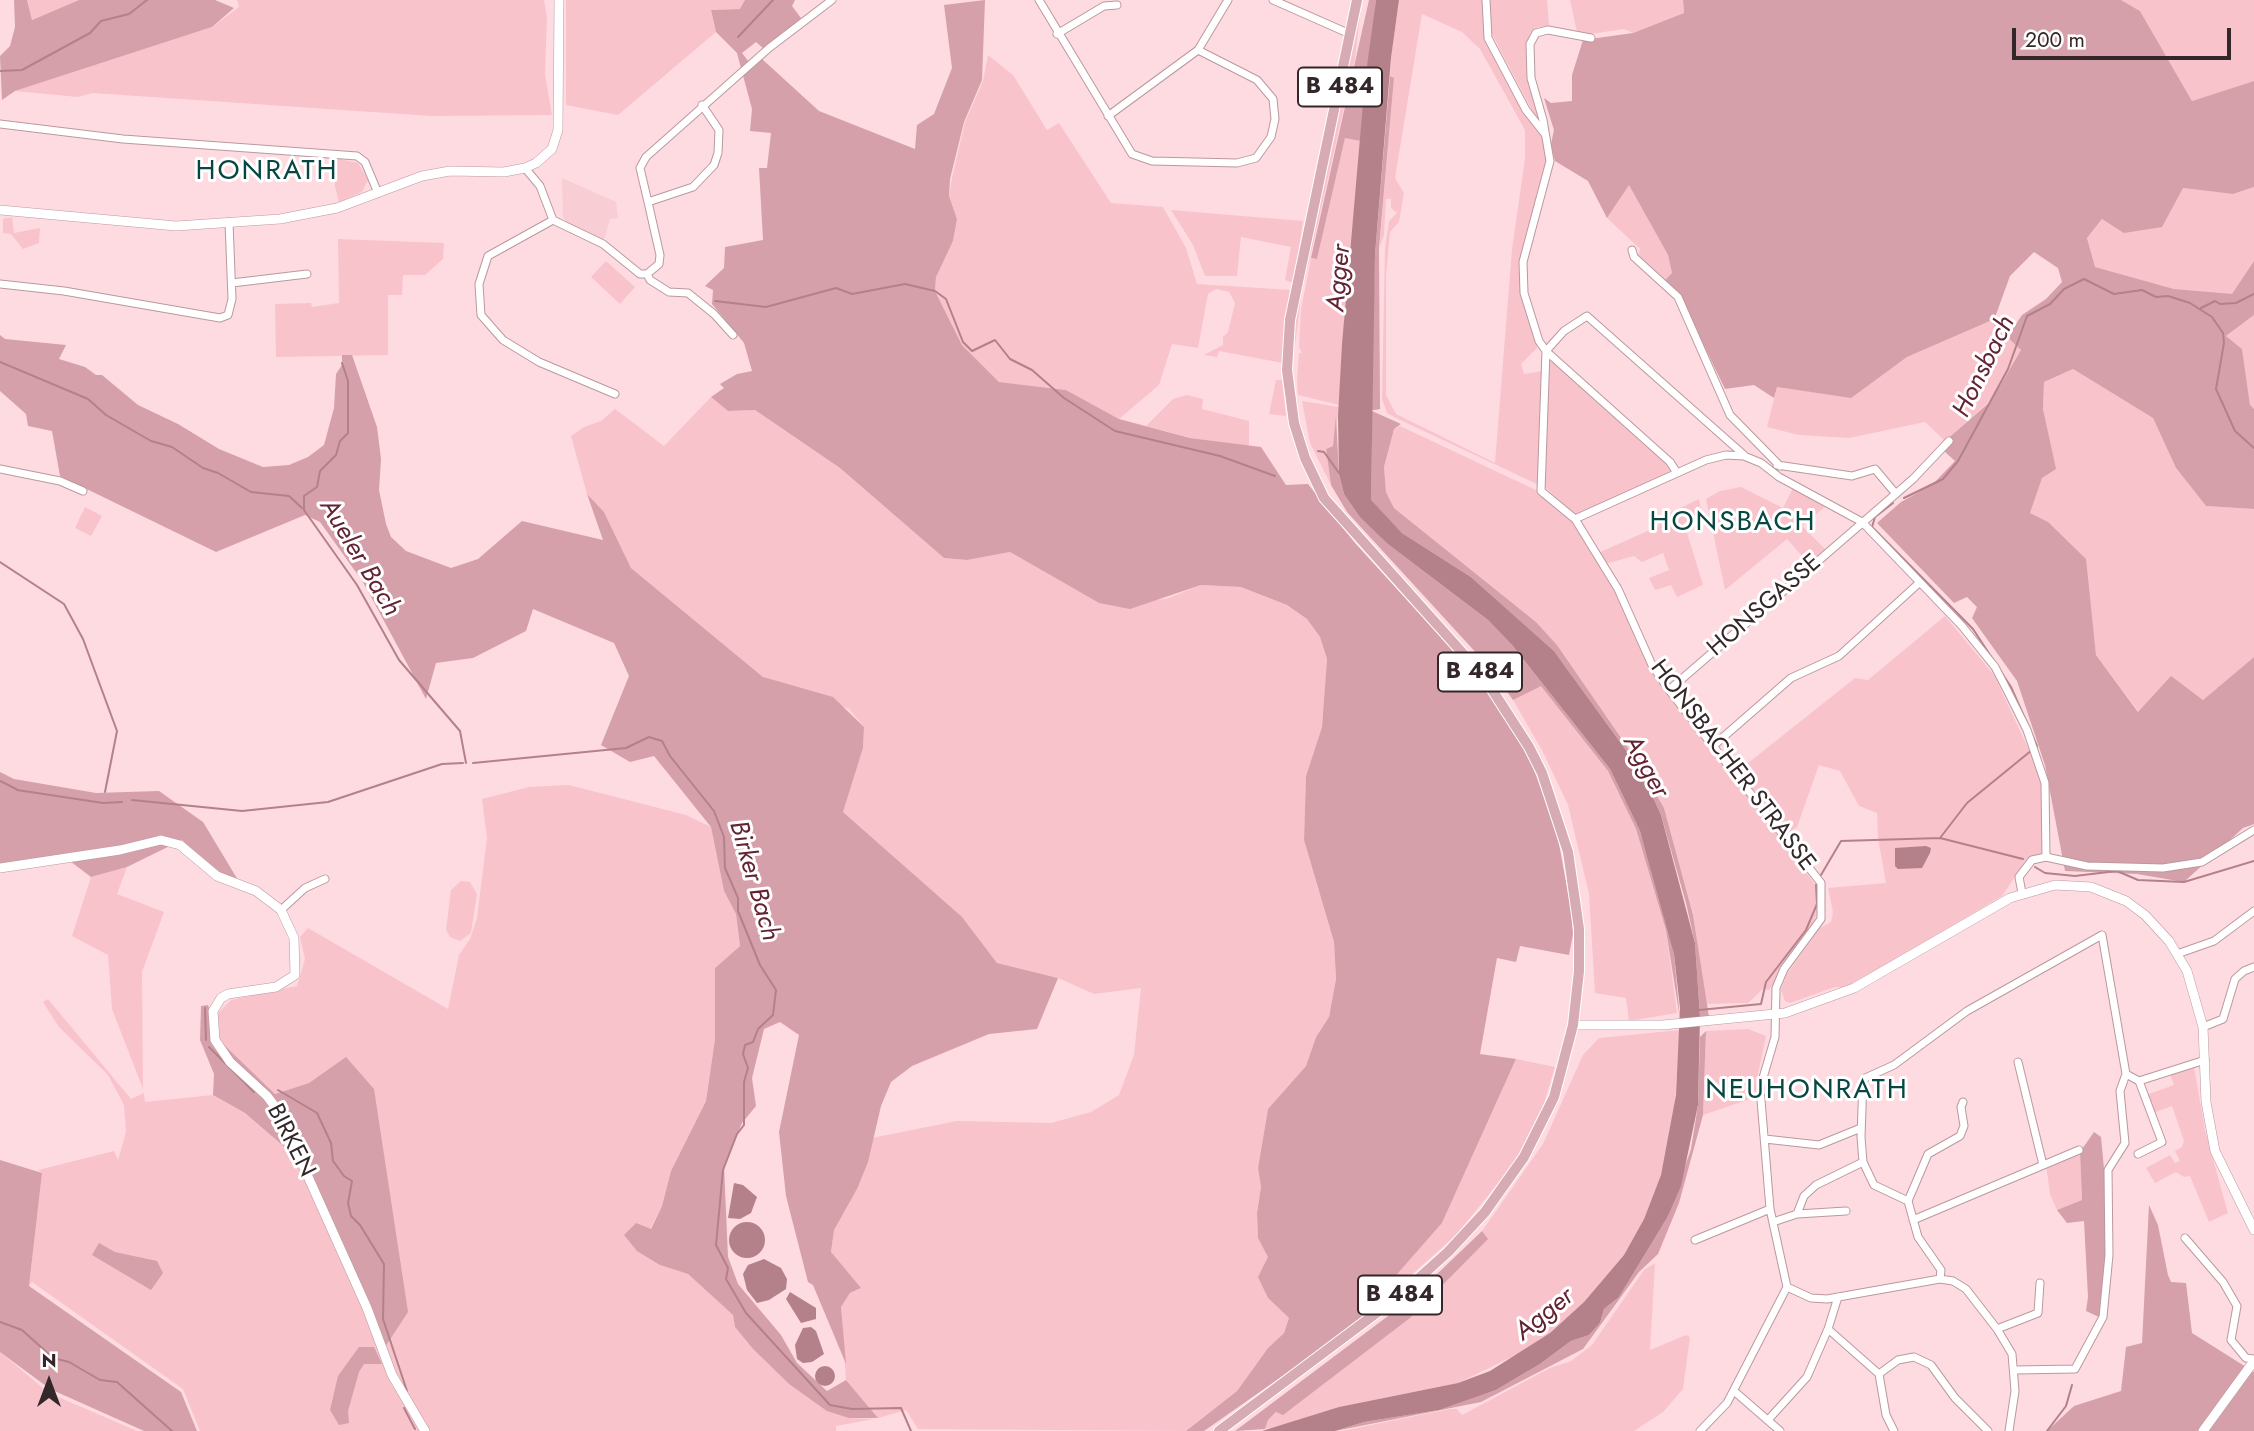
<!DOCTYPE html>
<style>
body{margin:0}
#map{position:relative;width:2254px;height:1431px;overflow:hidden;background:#fedbe1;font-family:Jost,sans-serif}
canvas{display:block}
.north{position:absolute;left:14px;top:1347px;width:70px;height:70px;-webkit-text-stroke:5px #fff;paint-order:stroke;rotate:0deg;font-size:19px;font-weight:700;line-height:28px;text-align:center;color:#342729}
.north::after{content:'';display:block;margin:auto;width:24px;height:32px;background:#342729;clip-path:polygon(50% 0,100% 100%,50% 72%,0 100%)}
.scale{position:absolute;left:2012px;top:28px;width:219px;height:32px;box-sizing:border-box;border:4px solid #342729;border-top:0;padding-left:9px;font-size:21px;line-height:24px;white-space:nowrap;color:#342729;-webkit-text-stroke:5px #fff;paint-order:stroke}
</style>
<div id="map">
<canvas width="2254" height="1431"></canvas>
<div class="north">N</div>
<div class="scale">200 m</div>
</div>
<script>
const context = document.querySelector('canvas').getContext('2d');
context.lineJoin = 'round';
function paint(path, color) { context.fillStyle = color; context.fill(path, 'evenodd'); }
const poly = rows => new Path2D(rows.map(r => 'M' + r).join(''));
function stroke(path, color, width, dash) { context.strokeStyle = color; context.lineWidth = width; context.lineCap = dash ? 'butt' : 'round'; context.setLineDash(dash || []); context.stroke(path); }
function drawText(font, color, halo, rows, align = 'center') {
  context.font = font + ' Jost,sans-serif'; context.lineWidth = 6; context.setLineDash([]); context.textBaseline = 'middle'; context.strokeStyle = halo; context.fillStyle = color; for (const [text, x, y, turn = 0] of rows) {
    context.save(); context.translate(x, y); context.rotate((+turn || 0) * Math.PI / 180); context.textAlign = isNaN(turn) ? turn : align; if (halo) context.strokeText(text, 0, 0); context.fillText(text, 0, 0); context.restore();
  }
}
paint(poly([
 [562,178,616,202,618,218,610,219,604,240,568,224,563,217]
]), '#f8cdd4');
paint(poly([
 [27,0,79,0,32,20],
 [237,0,544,0,547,17,545,74,552,115,431,116,93,93,78,97,15,91,212,27,239,7],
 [566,0,745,0,741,9,711,10,716,32,618,115,566,105],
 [1399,0,1485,0,1487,36,1524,112,1544,140,1548,160,1520,274,1537,343,1537,348,1521,364,1524,374,1542,371,1539,485,1396,418,1387,413,1382,399,1385,248,1389,221,1397,213,1391,208,1391,199,1386,199,1384,235,1379,248,1394,78,1390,76,1391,58],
 [1422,14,1462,32,1480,49,1525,130,1525,159,1512,249,1495,463,1396,414,1386,395,1386,276,1390,232,1399,222,1404,193,1395,178],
 [1489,0,1547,0,1549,26,1538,27,1530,33,1526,48,1528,74,1541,120,1538,122,1492,34],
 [1570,0,1683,0,1684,13,1633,33,1624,29,1585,35,1577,32],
 [2121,0,2254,0,2254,81,2192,101,2140,11],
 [1360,15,1355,59,1301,297,1295,346,1294,325,1314,222],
 [988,55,1013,75,1047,130,1059,123,1111,203,1163,207,1186,248,1197,284,1290,290,1283,363,1219,351,1217,357,1204,355,1223,345,1223,337,1228,332,1235,303,1229,292,1216,289,1208,294,1198,348,1172,344,1159,385,1119,419,1066,390,999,382,962,345,935,291,936,276,953,241,957,219,949,196,952,178,965,122,983,81],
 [1345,137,1361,141,1347,279,1339,405,1298,395,1297,381,1299,353,1302,353,1299,347,1301,310,1311,258,1317,259],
 [335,158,358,163,368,180,362,192,339,202,335,187],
 [1629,184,1668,255,1672,273,1665,280,1638,256,1640,249,1607,218],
 [2254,187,2254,261,2232,295,2174,289,2095,267,2087,238,2102,219,2183,188,2233,194],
 [1171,210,1303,221,1294,283,1285,280,1291,247,1241,237,1237,276,1205,276,1193,245],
 [12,217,14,233,40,228,39,243,23,249,11,234,3,233,3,219],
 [338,239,444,243,443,259,425,275,403,275,402,295,388,295,388,355,276,357,275,304,311,303,312,307,339,303],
 [606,261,635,287,620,304,591,277],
 [2254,315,2254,409,2250,406,2242,349,2226,336],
 [1990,321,2021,350,1991,400,1945,441,1925,422,1849,438,1799,435,1767,427,1777,387,1851,397,1907,357],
 [1553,361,1668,463,1671,469,1667,475,1576,516,1544,486,1548,363],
 [2073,369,2153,418,2176,468,2206,506,2254,509,2254,657,2203,700,2171,677,2139,712,2096,655,2091,613,2030,513,2042,477,2055,468,2043,409,2044,382],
 [1276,380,1282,380,1286,416,1269,414],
 [1187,395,1203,399,1202,409,1249,421,1249,446,1191,438,1146,426,1173,399],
 [711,397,728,411,755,410,840,468,944,558,967,560,1010,552,1099,603,1166,599,1201,585,1241,587,1287,605,1307,619,1320,637,1327,659,1322,727,1306,776,1304,840,1334,942,1336,979,1329,1017,1316,1037,1306,1066,1268,1109,1258,1168,1261,1187,1257,1213,1258,1238,1269,1257,1268,1298,1289,1318,1284,1333,1268,1348,1237,1391,1186,1431,918,1429,906,1410,878,1418,846,1380,841,1307,850,1293,860,1289,831,1252,834,1229,857,1189,872,1138,957,1121,1051,1123,1091,1112,1119,1095,1134,1055,1141,988,1094,994,1058,978,997,963,961,917,843,812,863,748,864,727,849,709,763,677,631,568,604,512,587,494,571,436,584,427,601,421,615,409,664,446],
 [1302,401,1339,407,1333,446,1326,449,1331,485,1310,443],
 [1400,426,1540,492,1570,519,1614,589,1655,676,1814,883,1820,885,1820,908,1810,929,1769,990,1763,989,1748,1003,1706,1004,1693,915,1664,808,1637,761,1557,645,1536,622,1394,508,1386,492,1384,467,1394,429],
 [1741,487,1783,508,1793,488,1826,506,1802,526,1826,550,1809,564,1787,539,1725,590,1706,499,1720,491],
 [1699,499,1702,515,1684,523,1703,585,1677,597,1671,585,1655,590,1649,578,1669,570,1663,553,1642,562,1634,556,1605,564,1598,553,1659,526,1657,519],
 [85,507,102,516,91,536,75,528],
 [1945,616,1994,675,2028,748,2032,745,2042,783,2044,854,2027,859,2002,896,1880,968,1845,987,1835,987,1790,1003,1785,1001,1781,990,1787,974,1820,928,1831,922,1833,912,1828,888,1886,883,1878,838,1877,813,1859,806,1840,771,1819,765,1797,827,1789,833,1738,771,1855,678,1868,680],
 [1541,685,1608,771,1636,829,1666,930,1677,1013,1629,1021,1626,998,1595,993,1589,894,1568,805,1542,750,1513,700],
 [569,785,686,815,711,827,724,891,736,914,740,946,715,968,715,1039,706,1101,671,1171,662,1206,650,1229,660,1265,688,1274,733,1315,735,1327,753,1349,789,1384,849,1418,874,1419,836,1426,836,1431,430,1431,400,1382,385,1347,346,1058,309,1083,275,1094,218,1040,218,1013,231,1000,297,986,305,959,300,937,308,928,448,1009,459,955,470,939,477,918,487,838,482,799,529,787],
 [127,867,117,894,164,912,142,972,143,1089,112,1009,108,955,72,936,91,877],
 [461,881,470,882,477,894,471,933,460,941,450,937,446,930,451,890],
 [48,999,131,1099,144,1093,145,1102,213,1095,245,1113,303,1163,391,1379,421,1431,200,1431,183,1389,32,1282,29,1286,42,1173,38,1170,114,1151,118,1160,126,1132,124,1105,108,1075,59,1027,43,1002],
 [1748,1029,1766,1036,1753,1098,1703,1115,1706,1031],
 [1680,1030,1674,1117,1661,1175,1644,1219,1624,1255,1584,1302,1550,1333,1520,1353,1458,1383,1339,1407,1287,1426,1265,1429,1268,1420,1277,1412,1283,1414,1410,1318,1487,1239,1482,1231,1543,1144,1583,1055,1599,1038],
 [1516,1059,1555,1067,1541,1113,1517,1160,1456,1235,1381,1302,1385,1288,1442,1223],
 [2194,1067,2205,1130,2228,1213,2209,1222,2190,1176,2184,1177,2176,1172,2155,1183,2146,1168,2170,1155,2175,1163,2180,1161,2175,1151,2182,1147,2184,1141,2172,1106,2153,1113,2146,1095,2174,1085,2170,1074],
 [2080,1152,2082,1200,2057,1210,2050,1194,2046,1165],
 [1655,1263,1650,1350,1686,1335,1690,1337,1683,1389,1663,1412,1634,1431,1342,1431,1449,1409,1457,1409,1462,1415,1550,1368,1571,1361,1592,1345,1644,1270],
 [0,1352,49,1393,137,1431,0,1431]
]), '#f9c3cc');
paint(poly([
 [14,0,27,0,32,20,79,0,215,0,234,8,212,27,15,91,2,100,0,56,10,46,15,27],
 [745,0,795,0,792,6,801,18,764,49,756,42,742,53,752,66,762,59,819,111,915,149,917,125,934,114,952,68,944,5,985,0,982,80,964,122,950,179,949,196,957,219,953,241,936,277,935,291,962,345,999,382,1066,390,1119,419,1190,438,1261,447,1286,485,1308,484,1355,543,1482,682,1528,754,1556,828,1571,909,1573,934,1569,955,1520,946,1516,962,1497,958,1480,1054,1516,1059,1442,1223,1385,1288,1381,1302,1324,1347,1204,1431,1186,1431,1237,1391,1268,1348,1284,1333,1289,1318,1268,1298,1258,1277,1268,1257,1258,1238,1257,1213,1261,1187,1258,1168,1268,1109,1306,1066,1316,1037,1329,1017,1336,979,1334,942,1304,840,1306,776,1322,727,1327,659,1320,637,1307,619,1287,605,1241,587,1201,585,1130,609,1099,603,1010,552,967,560,944,558,840,468,755,410,728,411,711,397,724,388,720,384,737,374,752,371,744,343,712,304,713,290,705,286,724,268,725,247,763,240,759,168,767,168,771,133,750,131,752,109,737,53,716,32,711,10,740,9],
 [1369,0,1376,0,1361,141,1345,138,1317,259,1311,258],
 [1683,0,2121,0,2140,11,2192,101,2254,81,2254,187,2233,194,2183,188,2162,227,2124,233,2102,219,2087,238,2095,267,2174,289,2232,294,2254,261,2254,315,2226,336,2242,349,2250,405,2254,409,2254,509,2206,506,2176,468,2153,418,2073,369,2044,382,2043,409,2056,469,2042,478,2030,513,2048,522,2086,559,2096,655,2138,712,2171,676,2203,700,2254,657,2254,824,2243,828,2184,882,2137,874,2065,871,2045,765,2017,681,1972,618,1977,607,1967,597,1954,603,1877,523,1901,502,1933,484,1955,461,1945,452,1945,441,1991,401,2021,350,1990,321,1907,357,1851,398,1777,387,1774,398,1754,385,1725,389,1681,298,1665,280,1672,273,1668,255,1629,185,1607,218,1588,181,1555,161,1551,144,1554,130,1544,98,1551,103,1572,101,1572,75,1583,40,1633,33,1684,13],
 [2034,252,2058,268,2062,282,2046,299,2022,315,2009,334,1994,320,2010,276],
 [1390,76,1394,78,1379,247,1380,409,1375,410,1372,410,1371,394,1375,255],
 [0,335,5,339,66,345,59,359,85,367,96,375,102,375,138,405,178,424,219,449,263,467,289,465,308,457,324,445,334,408,336,374,342,365,342,355,352,355,377,427,381,459,379,490,386,524,391,537,406,551,451,568,478,559,522,521,603,540,587,494,604,512,631,568,763,677,833,697,864,727,863,748,843,812,962,917,997,963,1058,978,1037,1029,989,1034,912,1066,891,1082,881,1106,868,1162,857,1189,834,1230,831,1252,861,1288,850,1293,841,1307,846,1364,813,1285,808,1282,786,1196,779,1132,799,1035,780,1022,764,1029,752,1078,756,1106,742,1123,724,1166,728,1257,738,1284,781,1335,797,1363,827,1391,846,1380,878,1418,849,1418,827,1411,789,1384,753,1349,735,1327,733,1315,688,1274,660,1265,637,1251,624,1235,636,1223,651,1229,662,1206,671,1171,706,1101,715,1039,715,968,740,946,736,914,724,891,711,827,654,756,630,762,601,745,629,676,614,643,533,609,526,631,473,658,436,663,426,699,363,582,320,522,305,515,216,552,60,476,52,431,28,426,26,414,0,391],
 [1372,411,1401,424,1394,429,1384,467,1386,492,1394,508,1536,622,1557,645,1637,761,1664,808,1693,915,1709,1017,1700,1017,1695,943,1686,903,1661,815,1641,771,1554,651,1471,577,1402,533,1371,501],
 [1336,416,1339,474,1344,494,1389,545,1488,620,1512,645,1610,769,1640,831,1665,913,1674,954,1680,1019,1666,930,1636,829,1608,771,1541,686,1513,700,1491,669,1347,512,1331,485,1326,449,1333,446],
 [0,772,14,779,96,793,159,791,203,822,238,880,220,875,182,840,127,867,91,877,66,858,0,864],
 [208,1005,219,1040,275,1094,309,1083,346,1057,374,1089,408,1312,385,1347,303,1163,245,1113,213,1095,214,1074,200,1040,201,1006],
 [1706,1031,1703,1115,1679,1203,1658,1254,1639,1272,1583,1349,1481,1402,1335,1431,1364,1422,1438,1410,1496,1390,1540,1364,1571,1341,1589,1335,1600,1323,1604,1309,1619,1297,1667,1218,1691,1149,1698,1105,1700,1037],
 [2094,1132,2101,1137,2104,1169,2106,1246,2099,1317,2086,1311,2088,1297,2084,1221,2067,1223,2057,1210,2082,1200,2080,1152],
 [0,1160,42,1173,29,1286,181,1392,197,1431,144,1431,50,1389,0,1352],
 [2149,1205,2158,1225,2168,1275,2171,1282,2186,1283,2192,1333,2254,1372,2254,1431,2047,1431,2074,1406,2121,1391,2126,1347,2142,1343],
 [1482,1231,1488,1239,1410,1318,1283,1415,1276,1412,1268,1420,1265,1429,1235,1431,1412,1298],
 [99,1243,115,1252,157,1261,163,1273,151,1290,92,1255],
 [359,1347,374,1347,382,1364,364,1364,359,1372,348,1411,349,1423,339,1425,330,1410,338,1376]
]), '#d5a0a9');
paint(poly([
 [1376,0,1399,0,1391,58,1375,255,1371,500,1402,533,1471,577,1554,651,1641,771,1661,815,1695,943,1700,1017,1698,1105,1681,1186,1667,1218,1619,1297,1604,1309,1600,1323,1589,1335,1571,1341,1540,1364,1496,1390,1439,1410,1364,1422,1335,1431,1262,1431,1339,1407,1458,1383,1490,1371,1550,1333,1584,1302,1624,1255,1644,1219,1661,1175,1676,1095,1680,1008,1674,954,1640,831,1610,769,1512,645,1488,620,1389,545,1361,518,1344,494,1339,474,1338,416,1342,344,1365,81],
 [1926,846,1931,848,1930,853,1922,868,1898,869,1895,866,1895,848],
 [734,1183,743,1185,757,1197,751,1213,740,1219,728,1218],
 '729 1240a18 18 0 1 1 36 0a18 18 0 1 1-36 0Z',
 [764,1259,781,1268,787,1279,786,1289,769,1300,757,1303,747,1290,743,1274,748,1265],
 [790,1292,816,1308,816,1319,801,1323,786,1299],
 [811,1327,816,1331,824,1354,812,1362,803,1363,797,1359,795,1345,803,1328],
 '815 1376a10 10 0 1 1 20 0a10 10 0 1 1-20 0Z'
]), '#b4818a');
stroke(poly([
 [738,37,773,0],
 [0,71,22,70,90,33,101,21,129,14,147,0],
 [715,301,766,307,836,288,852,294,905,284,935,291,946,299,963,342,972,351,995,340,1010,359,1032,370,1064,398,1115,431,1220,456,1275,476],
 [2201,308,2215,301,2220,304,2236,303,2254,294],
 [0,362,88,399,106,415,151,441,172,447,203,468,218,473,251,492,289,496,302,508],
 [342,363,348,381,348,433,340,441,336,455,320,471,317,487,304,496,304,510,357,585,399,660,460,731,466,763],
 [1318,451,1324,452,1339,473],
 [1904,498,1943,479,1958,461,2008,369,2027,316,2050,304,2064,289,2084,279,2114,294,2142,290,2156,297,2168,296,2190,303,2212,317,2223,333,2224,343,2216,389,2235,431,2254,448],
 [1893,503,1875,517,1872,527,1973,629,2011,687,2037,746],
 [0,562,64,604,83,639,117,731,105,792],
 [473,763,626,748,649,737,662,741,670,756,714,811,724,837,725,868,738,898,738,911,760,965,776,990,773,1015,758,1029,753,1042,745,1045,743,1054,748,1068,744,1082,744,1125,737,1134,723,1170,716,1245,728,1268,726,1279,746,1313,830,1405,852,1409,901,1408,911,1431],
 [0,781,16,789],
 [17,790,103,803,122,802],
 [132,800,242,811,328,802,442,764,463,763],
 [1940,838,2023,859],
 [2035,867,2045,873,2075,876,2117,871,2138,880,2184,882,2254,861],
 [1821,875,1841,841,1940,838,1967,803,2032,750],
 [205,1008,206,1040],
 [1699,1010,1761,1004,1766,982,1806,930,1817,904,1816,885],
 [209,1047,254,1092],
 [278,1090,317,1113,331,1143,333,1161,344,1176,352,1181,348,1203,351,1216,360,1225,384,1264,383,1319,407,1391],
 [0,1322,22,1330,53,1358,69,1362,100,1380,117,1382,172,1431],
 [404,1408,415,1429],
 [2047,1431,2066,1406,2072,1385]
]), '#b4818a', 2);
const minor = poly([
 [1039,0,1132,154,1152,161,1237,163,1256,158,1271,137,1275,119,1273,99,1257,80,1198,50],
 [1273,0,1350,34],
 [1486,0,1488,38,1526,110,1545,134],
 [1057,34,1104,6,1117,5],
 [1591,38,1548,30,1536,33,1530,44,1531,78,1543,120,1550,161,1523,262,1524,293,1539,341,1546,351,1670,462,1677,473],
 [1108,116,1198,50,1228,0],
 [0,124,123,139,357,156,365,162,378,193],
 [525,168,540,186,553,220],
 [648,202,640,168,646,157,769,48,832,0],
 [553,220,488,256,479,284,481,315,503,340,539,362,615,394],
 [553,220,603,244,640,274,647,274,650,280,669,292,688,293,714,314,733,335],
 [1632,250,1634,257,1678,297,1730,415,1780,466],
 [647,274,659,264,660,255,648,202,693,187,714,165,718,153,719,130,702,105],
 [232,283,307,274],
 [0,284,64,291,220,318,228,315,232,299,229,222],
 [1546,351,1541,491,1575,519,1618,589,1652,665,1669,690,1821,883,1821,919,1784,969,1776,988,1775,1037,1760,1088,1770,1209,1787,1287,1727,1403,1700,1431],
 [1546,351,1564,331,1587,316,1744,455],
 [1777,465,1852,476,1875,469,1896,494],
 [0,469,60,481,83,491],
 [1575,519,1706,460,1726,455,1744,456,1761,463,1779,477,1862,522,1962,626,1995,667,2009,694,2027,730,2045,783,2046,857],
 [1669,690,1913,479,1949,441],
 [1713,746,1791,678,1839,656,1919,583],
 [2022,893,2019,877,2032,860,2046,857,2087,866,2163,868,2202,862,2254,830],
 [281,910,305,888,325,879],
 [2177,954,2214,941,2254,911],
 [2203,1027,2223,1019,2235,979,2244,971,2254,967],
 [2018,1062,2043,1165],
 [2126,1074,2139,1081,2162,1142,2138,1154],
 [2139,1081,2205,1060],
 [1765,1139,1819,1145,1861,1128],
 [1908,1201,1928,1154,1960,1136,1964,1126,1961,1107,1963,1102],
 [1797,1214,1846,1211],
 [1913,1220,2079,1150],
 [1773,1222,1797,1214,1804,1196,1816,1185,1863,1162],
 [2185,1238,2223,1282,2237,1306,2231,1340,2246,1358,2254,1359],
 [1695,1240,1770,1209],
 [1787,1287,1811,1298,1827,1299,1940,1279],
 [1838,1297,1828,1329,1879,1374],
 [1997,1329,2038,1313,2040,1283],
 [1734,1391,1780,1431],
 [1768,1420,1807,1377,1828,1329],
 [1894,1431,1886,1415,1879,1374,1898,1360,1914,1357,1931,1365,1955,1398,1988,1431],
 [2009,1431,2015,1391,2012,1354,1997,1329,1966,1289,1953,1281,1940,1279,1941,1270,1918,1237,1908,1201,1874,1185,1863,1162,1861,1137,1863,1079,1894,1065,1967,1011,2102,935,2126,1074,2120,1091,2125,1143,2108,1170,2109,1255,2103,1317,2075,1369,2015,1370]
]);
const tertiary = poly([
 [0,210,176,226,280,219,337,208,422,176,450,171,504,172,525,168,536,163,552,149,558,130,559,0],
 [0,868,120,850,161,840,180,845,217,876,256,891,281,910,294,938,295,975,276,987,228,994,221,998,213,1011,215,1040,230,1062,267,1096,279,1112,367,1308,392,1375,425,1431],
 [1573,1025,1663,1025,1785,1013,1854,988,2010,898,2055,885,2091,887,2126,901,2145,915,2169,941,2187,971,2203,1027,2206,1102,2215,1151,2254,1230],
 [2203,1431,2254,1361]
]);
const primary = poly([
 [1219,1431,1399,1296,1448,1252,1485,1212,1524,1157,1554,1097,1573,1025,1579,971,1579,929,1568,852,1542,773,1529,747,1484,677,1324,498,1305,458,1294,423,1287,370,1290,320,1357,0]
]);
stroke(minor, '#ba999e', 9);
stroke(tertiary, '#ba999e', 10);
stroke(primary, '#fff', 12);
stroke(minor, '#fff', 7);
stroke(tertiary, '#fff', 9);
stroke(primary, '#d7abb4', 10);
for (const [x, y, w] of [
 [1340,87,84],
 [1480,672,84],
 [1400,1295,84]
]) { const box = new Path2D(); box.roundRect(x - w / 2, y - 19.5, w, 39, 5); context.fillStyle = '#fff'; context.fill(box); stroke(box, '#342729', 2); }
drawText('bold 23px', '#342729', null, [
 ["B 484",1340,87],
 ["B 484",1480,672],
 ["B 484",1400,1295]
]);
drawText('24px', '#342729', '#fff', [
 ["HONSGASSE",1765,606,-41],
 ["HONSBACHER STRASSE",1732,766,53],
 ["BIRKEN",290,1141,63]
]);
drawText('italic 26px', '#632334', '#fff', [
 ["Agger",1340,278,-85],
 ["Honsbach",1985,367,-64],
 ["Aueler Bach",359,558,59],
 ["Agger",1645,767,61],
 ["Birker Bach",753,881,74],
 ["Agger",1545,1315,-39]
]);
context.letterSpacing = '2px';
drawText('28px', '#064742', '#fff', [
 ["HONRATH",267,172],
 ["HONSBACH",1733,523],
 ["NEUHONRATH",1807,1091]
]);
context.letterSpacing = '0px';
</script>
